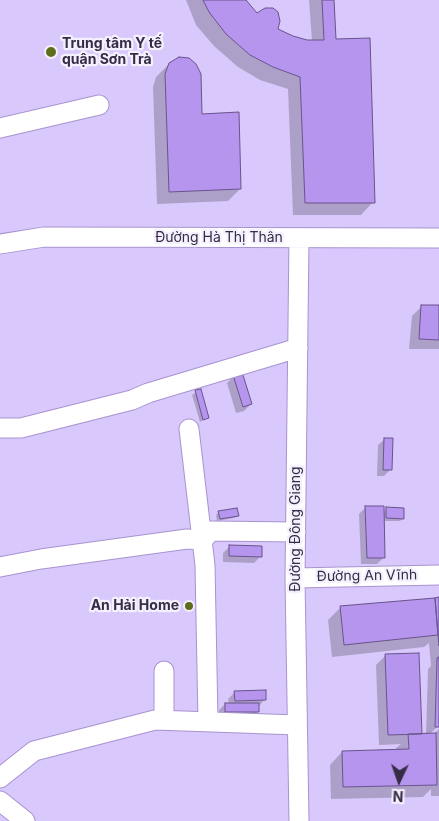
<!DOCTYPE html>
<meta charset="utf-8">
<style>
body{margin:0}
#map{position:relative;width:439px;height:821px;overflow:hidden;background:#d9c8fb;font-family:Inter,sans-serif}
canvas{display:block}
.north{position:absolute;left:374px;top:756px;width:50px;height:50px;-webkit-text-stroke:4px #f5f0fe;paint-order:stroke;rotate:183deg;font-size:14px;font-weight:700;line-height:20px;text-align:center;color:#352c45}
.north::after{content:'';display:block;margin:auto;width:18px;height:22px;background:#352c45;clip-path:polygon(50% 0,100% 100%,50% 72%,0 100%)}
</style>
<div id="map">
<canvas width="439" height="821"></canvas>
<div class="north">N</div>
</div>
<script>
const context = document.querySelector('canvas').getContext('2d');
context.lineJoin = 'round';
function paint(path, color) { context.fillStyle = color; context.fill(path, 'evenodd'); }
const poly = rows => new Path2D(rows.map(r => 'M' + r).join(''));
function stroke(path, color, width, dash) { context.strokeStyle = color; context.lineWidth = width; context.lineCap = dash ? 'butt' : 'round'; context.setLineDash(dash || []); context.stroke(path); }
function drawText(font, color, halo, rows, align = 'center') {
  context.font = font + ' Inter,sans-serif'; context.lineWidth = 4.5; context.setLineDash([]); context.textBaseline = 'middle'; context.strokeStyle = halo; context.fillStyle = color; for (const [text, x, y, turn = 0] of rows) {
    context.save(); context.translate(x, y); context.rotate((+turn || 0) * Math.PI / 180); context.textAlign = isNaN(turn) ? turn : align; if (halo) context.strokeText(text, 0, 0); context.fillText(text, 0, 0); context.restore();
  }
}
paint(poly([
 [186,0,245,0,247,5,277,29,292,37,312,41,309,0,333,0,335,41,373,202,361,215,293,215,288,89,260,80,238,67,214,46,196,25],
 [169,64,201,115,240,189,228,201,157,204,153,87,156,77],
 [422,306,439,306,439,349,409,349,412,316],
 [234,376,251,404,244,411,236,413,227,383],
 [200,390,208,417,200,422,192,395],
 [385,439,390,470,384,476,377,476,378,445],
 [366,507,383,513,387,508,403,518,400,521,383,521,384,557,377,564,361,564,359,514],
 [219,512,237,515,234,518,217,521,216,515],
 [230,546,261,556,254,563,223,562,223,553],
 [439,599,439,725,429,735,433,735,439,729,439,796,431,796,431,789,423,797,331,799,330,765,342,752,396,751,396,748,401,744,379,745,376,665,385,656,421,733,426,735,428,669,431,666,429,643,424,647,332,657,328,620,341,607],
 [235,692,265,699,258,707,257,712,251,718,219,718,219,710,225,704,229,704,228,699]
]), '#0003');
const building = poly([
 [203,0,246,0,257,13,265,8,273,8,278,12,280,21,278,29,293,36,307,40,324,40,322,0,334,0,336,39,370,38,375,203,305,203,300,77,273,67,250,55,226,34,209,12,203,0],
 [179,57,189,58,196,64,201,74,202,114,239,112,241,189,169,192,165,74,169,63,179,57],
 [421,305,439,305,439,340,419,339,421,305],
 [242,372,252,404,243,407,233,375,242,372],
 [201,389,209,418,203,420,195,390,201,389],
 [384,438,393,438,392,470,383,470,384,438],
 [365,506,384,506,385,558,367,558,365,506],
 [386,507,404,508,404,519,386,518,386,507],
 [237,508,239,516,220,519,218,511,237,508],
 [229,545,262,546,262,557,229,556,229,545],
 [439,597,439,646,435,598,439,597],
 [435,598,438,635,344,645,340,606,435,598],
 [419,653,422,734,388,735,385,654,419,653],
 [439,657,439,727,435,727,437,658,439,657],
 [266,690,266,700,235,701,234,691,266,690],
 [225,703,259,703,259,712,225,712,225,703],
 [436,733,437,785,343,787,342,751,409,749,408,734,436,733]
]);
paint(building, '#b695ef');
stroke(building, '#68538b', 1);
const minor = poly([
 [0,128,99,105],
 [0,244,44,237,439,238],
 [0,428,21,428,132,400,148,393,298,348],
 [189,429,205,565,208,722],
 [203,540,211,531,296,532],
 [0,567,41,559,187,539,203,540],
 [295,578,439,575],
 [164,671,164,720],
 [0,778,34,751,155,720,297,725],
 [0,801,25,821],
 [299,821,295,578,299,238]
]);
stroke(minor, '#a893d0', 21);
stroke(minor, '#fff', 19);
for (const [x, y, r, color] of [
 [51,52,6,"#5d6e1a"],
 [189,606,5,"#5d6e1a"]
]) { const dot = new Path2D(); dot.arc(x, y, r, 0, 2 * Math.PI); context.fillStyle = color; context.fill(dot); stroke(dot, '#f5f0fe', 2); }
drawText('bold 14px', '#352c45', '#f5f0fe', [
 ["Trung tâm Y tế",62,44],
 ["quận Sơn Trà",62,60],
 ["An Hải Home",179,606,"right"]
], 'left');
drawText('14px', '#352c45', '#f5f0fe', [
 ["Đường Hà Thị Thân",219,238],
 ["Đường Đông Giang",296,529,-90],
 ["Đường An Vĩnh",367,576,-1]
]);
</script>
